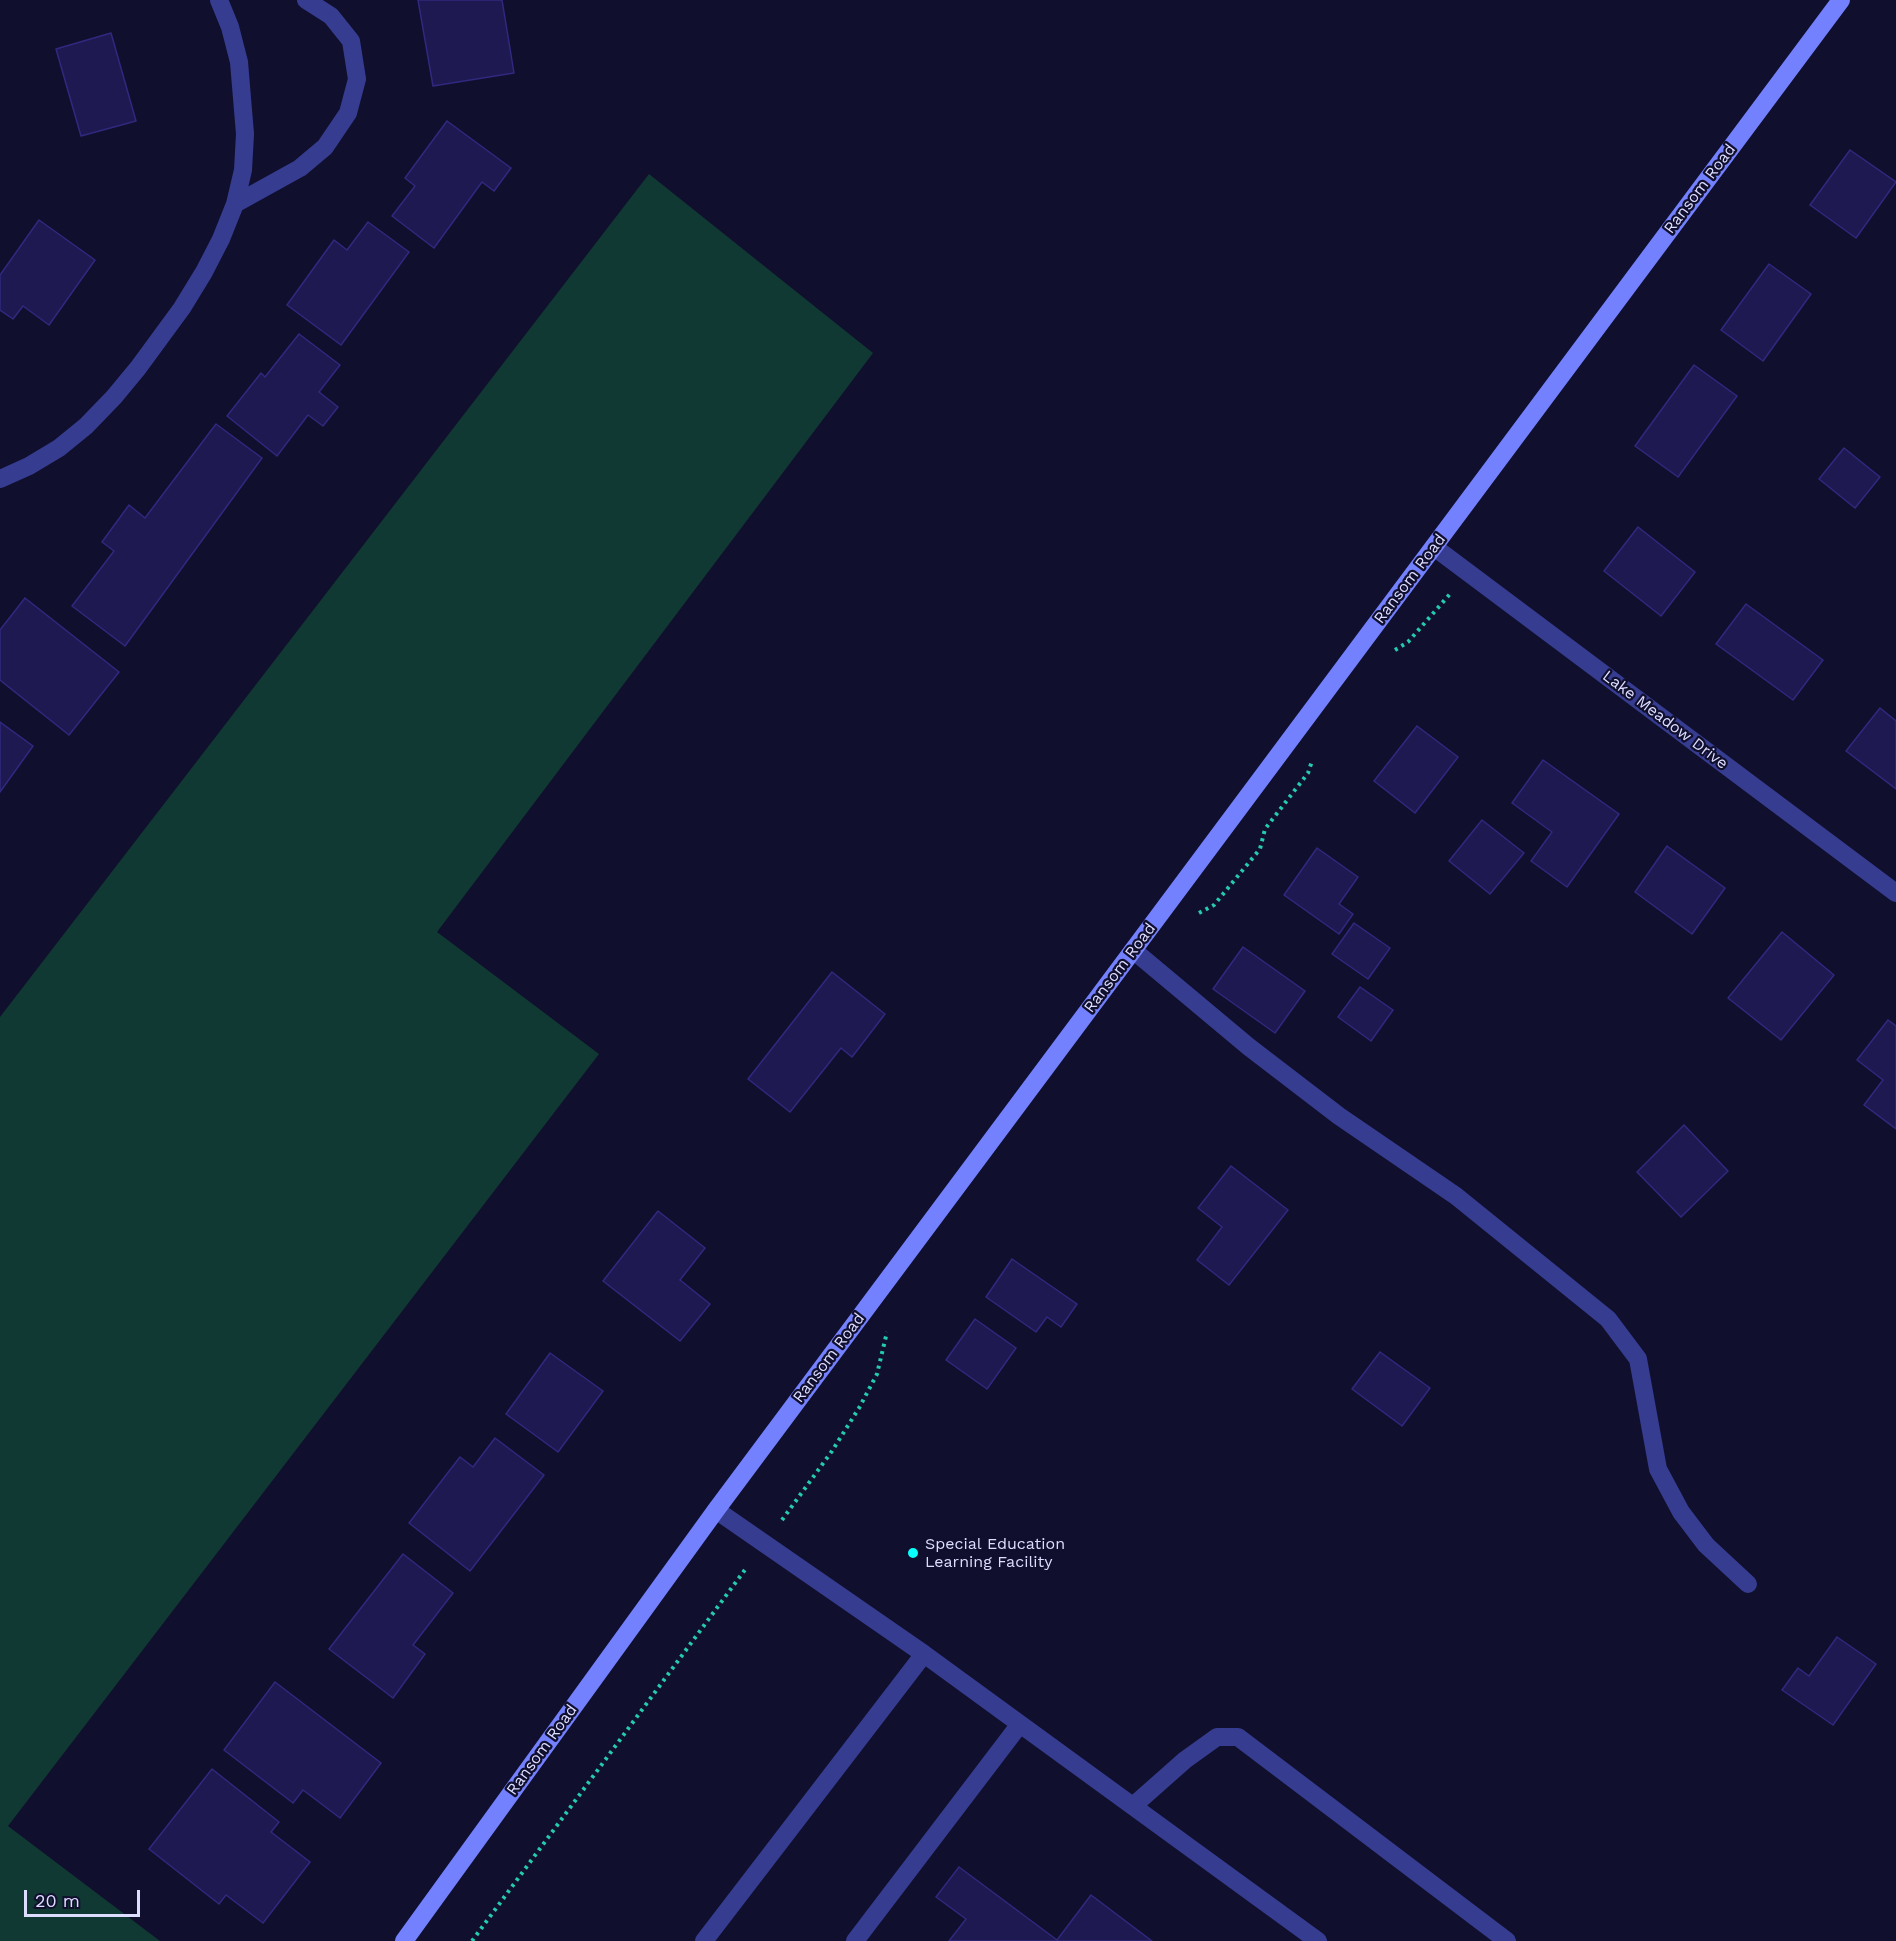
<!DOCTYPE html>
<style>
body{margin:0}
#map{position:relative;width:1896px;height:1941px;overflow:hidden;background:#110f2e;font-family:"Work Sans",sans-serif}
canvas{display:block}
.scale{position:absolute;left:24px;top:1890px;width:116px;height:27px;box-sizing:border-box;border:3px solid #dcddff;border-top:0;padding-left:8px;font-size:18px;line-height:21px;white-space:nowrap;color:#dcddff;-webkit-text-stroke:4px #110f2e;paint-order:stroke}
</style>
<div id="map">
<canvas width="1896" height="1941"></canvas>
<div class="scale">20 m</div>
</div>
<script>
const context = document.querySelector('canvas').getContext('2d');
context.lineJoin = 'round';
function paint(path, color) { context.fillStyle = color; context.fill(path, 'evenodd'); }
const poly = rows => new Path2D(rows.map(r => 'M' + r).join(''));
function stroke(path, color, width, dash) { context.strokeStyle = color; context.lineWidth = width; context.lineCap = dash ? 'butt' : 'round'; context.setLineDash(dash || []); context.stroke(path); }
function drawText(font, color, halo, rows, align = 'center') {
  context.font = font + ' "Work Sans",sans-serif'; context.lineWidth = 4.5; context.setLineDash([]); context.textBaseline = 'middle'; context.strokeStyle = halo; context.fillStyle = color; for (const [text, x, y, turn = 0] of rows) {
    context.save(); context.translate(x, y); context.rotate((+turn || 0) * Math.PI / 180); context.textAlign = isNaN(turn) ? turn : align; if (halo) context.strokeText(text, 0, 0); context.fillText(text, 0, 0); context.restore();
  }
}
paint(poly([
 [649,174,873,353,437,932,599,1054,8,1826,160,1941,0,1941,0,1017]
]), '#113933');
const building = poly([
 [418,0,502,0,514,73,433,86,418,0],
 [111,33,136,121,81,136,56,49,111,33],
 [447,121,511,168,494,191,482,182,434,248,392,216,415,186,405,178,447,121],
 [1850,150,1896,182,1856,238,1810,205,1850,150],
 [39,220,95,260,49,325,23,306,13,319,0,310,0,275,39,220],
 [368,222,409,252,341,345,287,305,334,240,347,250,368,222],
 [1769,264,1811,294,1763,361,1721,330,1769,264],
 [299,334,340,365,319,392,338,407,323,426,308,415,277,456,227,416,261,373,265,377,299,334],
 [1694,365,1737,396,1678,477,1635,446,1694,365],
 [216,424,262,458,125,646,72,606,114,551,102,542,129,505,145,518,216,424],
 [1844,448,1880,477,1855,508,1819,479,1844,448],
 [1638,527,1695,572,1661,616,1604,571,1638,527],
 [25,598,119,672,69,735,0,680,0,630,25,598],
 [1746,604,1823,660,1793,700,1716,644,1746,604],
 [1880,708,1896,721,1896,789,1846,751,1880,708],
 [0,722,33,746,0,792,0,722],
 [1417,726,1458,757,1415,813,1374,781,1417,726],
 [1543,760,1619,814,1567,887,1531,861,1552,832,1512,803,1543,760],
 [1482,820,1524,853,1490,894,1449,861,1482,820],
 [1667,846,1725,888,1692,934,1635,892,1667,846],
 [1317,848,1358,877,1339,904,1353,914,1339,934,1284,895,1317,848],
 [1354,923,1390,948,1368,979,1332,954,1354,923],
 [1782,932,1834,975,1781,1040,1728,998,1782,932],
 [1243,947,1305,991,1275,1033,1213,989,1243,947],
 [832,972,885,1014,852,1057,841,1048,790,1112,748,1079,832,972],
 [1360,987,1393,1010,1371,1041,1338,1017,1360,987],
 [1888,1020,1896,1026,1896,1129,1864,1105,1883,1080,1857,1060,1888,1020],
 [1684,1125,1728,1171,1681,1217,1637,1172,1684,1125],
 [1231,1166,1288,1210,1229,1285,1197,1260,1222,1227,1198,1208,1231,1166],
 [658,1211,705,1248,680,1280,710,1304,680,1341,603,1281,658,1211],
 [1012,1259,1077,1304,1061,1327,1047,1317,1036,1332,986,1297,1012,1259],
 [975,1319,1016,1348,987,1389,946,1360,975,1319],
 [1380,1352,1430,1388,1402,1426,1352,1389,1380,1352],
 [550,1353,603,1391,558,1452,506,1414,550,1353],
 [495,1438,544,1475,470,1571,409,1523,460,1457,473,1467,495,1438],
 [403,1554,453,1593,413,1645,425,1654,393,1698,329,1649,403,1554],
 [1837,1637,1876,1664,1833,1725,1782,1690,1798,1668,1809,1676,1837,1637],
 [275,1682,381,1763,340,1818,303,1790,293,1803,224,1750,275,1682],
 [212,1769,279,1822,271,1832,310,1862,263,1923,226,1895,219,1904,149,1849,212,1769],
 [959,1867,1057,1940,1091,1895,1152,1941,949,1941,966,1919,936,1897,959,1867]
]);
paint(building, '#1e1951');
stroke(building, '#30297f', 1.5);
stroke(poly([
 [1395,650,1408,642,1450,594],
 [1199,913,1214,905,1260,849,1265,829,1308,773,1312,761],
 [782,1520,832,1451,859,1408,877,1374,887,1332],
 [472,1941,747,1567]
]), '#25cbad', 4, [3, 4.5]);
stroke(poly([
 [1133,950,1249,1047,1339,1116,1456,1196,1608,1319,1638,1359,1658,1469,1681,1512,1706,1545,1748,1584],
 [716,1510,924,1654,1020,1724,855,1941],
 [1020,1724,1318,1941],
 [1133,1806,1185,1760,1217,1737,1238,1737,1507,1941],
 [704,1941,924,1654]
]), '#363d91', 18);
stroke(poly([
 [235,204,300,168,325,147,348,113,357,79,351,41,331,16,306,0],
 [0,479,29,466,59,448,86,426,114,397,138,368,182,308,204,272,221,239,235,204,243,170,245,134,239,62,230,27,219,0],
 [1434,547,1896,893]
]), '#363d91', 18);
stroke(poly([
 [404,1941,716,1510,1841,0]
]), '#7381ff', 18);
for (const [x, y, r, color] of [
 [913,1553,6,"#08fffa"]
]) { const dot = new Path2D(); dot.arc(x, y, r, 0, 2 * Math.PI); context.fillStyle = color; context.fill(dot); stroke(dot, '#110f2e', 2); }
drawText('16px', '#dcddff', '#110f2e', [
 ["Ransom Road",1700,189,-53],
 ["Ransom Road",1410,579,-53],
 ["Lake Meadow Drive",1665,720,37],
 ["Ransom Road",1120,968,-53],
 ["Ransom Road",829,1358,-53],
 ["Ransom Road",542,1750,-54]
]);
drawText('16px', '#dcddff', '#110f2e', [
 ["Special Education",925,1544],
 ["Learning Facility",925,1562]
], 'left');
</script>
